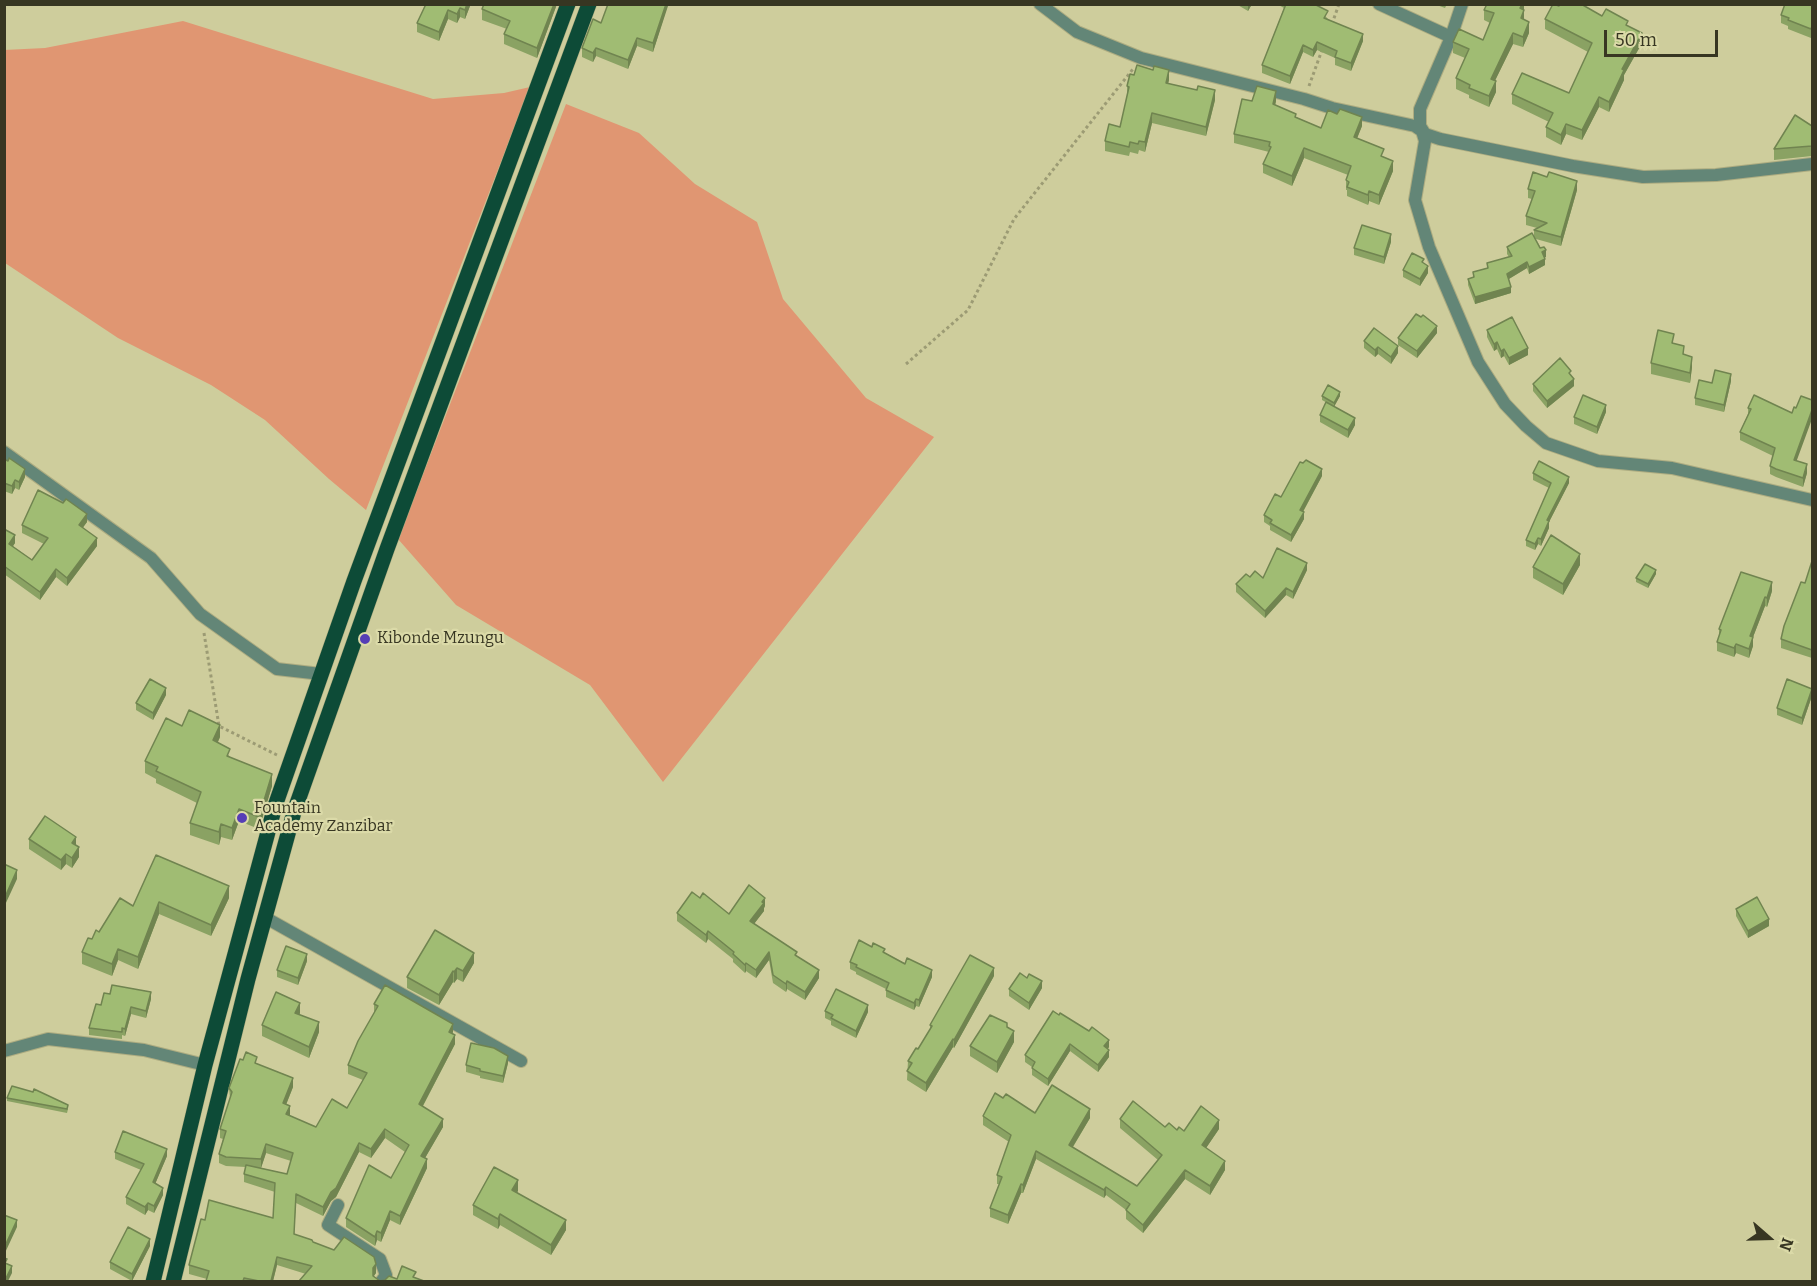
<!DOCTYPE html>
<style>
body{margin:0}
#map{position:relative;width:1817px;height:1286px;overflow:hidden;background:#cecd9c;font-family:Bitter,serif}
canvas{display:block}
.frame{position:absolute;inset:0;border:6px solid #373622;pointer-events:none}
.north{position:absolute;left:1739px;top:1208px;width:60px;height:60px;-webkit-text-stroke:4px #dbdaa8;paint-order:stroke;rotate:110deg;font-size:16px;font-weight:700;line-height:24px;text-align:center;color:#373622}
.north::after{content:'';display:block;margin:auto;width:21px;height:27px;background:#373622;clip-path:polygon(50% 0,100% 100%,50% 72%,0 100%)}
.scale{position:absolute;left:1604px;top:30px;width:114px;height:27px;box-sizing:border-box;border:3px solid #373622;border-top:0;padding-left:8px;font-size:18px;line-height:21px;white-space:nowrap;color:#373622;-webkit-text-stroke:4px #dbdaa8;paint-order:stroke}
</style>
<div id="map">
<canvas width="1817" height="1286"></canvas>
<div class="frame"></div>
<div class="north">N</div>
<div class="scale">50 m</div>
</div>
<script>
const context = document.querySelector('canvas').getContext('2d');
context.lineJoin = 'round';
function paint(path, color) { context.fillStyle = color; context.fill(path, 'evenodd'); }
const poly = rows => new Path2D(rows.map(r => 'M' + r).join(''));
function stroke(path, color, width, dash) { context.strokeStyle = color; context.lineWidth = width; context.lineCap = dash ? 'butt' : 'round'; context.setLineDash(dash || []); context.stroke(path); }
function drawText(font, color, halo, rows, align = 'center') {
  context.font = font + ' Bitter,serif'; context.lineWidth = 4.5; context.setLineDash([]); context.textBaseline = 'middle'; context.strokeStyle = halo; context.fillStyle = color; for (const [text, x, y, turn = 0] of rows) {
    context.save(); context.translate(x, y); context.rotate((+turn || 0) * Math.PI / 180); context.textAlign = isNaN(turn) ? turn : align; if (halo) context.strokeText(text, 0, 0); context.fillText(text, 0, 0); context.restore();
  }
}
paint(poly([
 [183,21,433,99,504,93,530,87,366,510,329,479,265,420,211,385,118,338,5,263,4,50,45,48],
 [566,104,639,133,695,184,757,222,783,299,866,398,934,437,663,782,590,685,456,605,398,539]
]), '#e09672');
const minor = poly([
 [1040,4,1077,32,1141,58,1304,99,1332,108,1415,126,1422,131,1425,141,1415,200,1429,247,1478,362,1505,404,1526,426,1546,443,1598,461,1672,468,1812,500],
 [1379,4,1451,37],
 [1462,4,1451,37,1420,109,1420,126,1425,134,1440,139,1573,166,1643,177,1716,175,1812,164],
 [4,452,151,558,200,614,277,669,321,674],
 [266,918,521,1061],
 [4,1051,48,1039,144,1050,205,1065],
 [338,1205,328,1225,380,1259,386,1275,381,1282]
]);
const primary = poly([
 [153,1282,205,1065,275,806,354,581,568,4],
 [173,1282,248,979,294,812,387,549,589,4]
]);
stroke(minor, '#adac81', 14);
stroke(primary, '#adac81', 16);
stroke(poly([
 [1332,24,1339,4],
 [1309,86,1322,50],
 [906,364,968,310,1014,219,1133,69],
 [204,633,219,726,277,755]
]), '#9c9b74', 3, [3, 3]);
stroke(minor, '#638677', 12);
stroke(primary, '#0d4b37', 15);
paint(poly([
 [426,4,470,4,470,6,465,19,460,17,457,23,448,19,439,41,417,32,417,23],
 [484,4,557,4,537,58,504,44,504,34,507,29,482,20,482,9],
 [668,4,653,52,637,46,628,69,596,56,593,62,582,57,582,48,601,23],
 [1236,4,1252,4,1248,11],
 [1277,4,1314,4,1328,19,1363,41,1351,71,1335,65,1335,58,1317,50,1313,57,1303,52,1290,84,1262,73,1262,65,1284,8],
 [1434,4,1447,4,1445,8],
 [1524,4,1524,20,1529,33,1523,47,1513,44,1495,80,1496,92,1489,107,1469,98,1469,95,1456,89,1456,78,1465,58,1453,53,1453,42,1483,40,1490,23,1484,20,1484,10],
 [1560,4,1584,4,1583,6,1602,16,1628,26,1642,43,1624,75,1624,80,1609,112,1599,107,1582,140,1566,134,1561,145,1546,137,1546,127,1549,122,1512,104,1512,94,1569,93,1588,52,1545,29,1545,19],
 [1812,4,1811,38,1788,29,1788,26,1781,23,1781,15],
 [1169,80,1168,83,1215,100,1206,136,1152,123,1145,152,1139,150,1138,154,1130,152,1129,156,1105,151,1105,141,1120,127,1127,96,1127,86],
 [1252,101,1276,101,1275,105,1296,117,1321,128,1362,126,1357,138,1384,158,1393,171,1379,205,1369,201,1368,205,1347,196,1347,190,1346,190,1346,180,1348,175,1304,158,1292,186,1263,173,1263,164,1269,152,1234,143,1234,134],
 [1812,126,1812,156,1774,160,1774,149],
 [1528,189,1577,190,1561,246,1536,239,1546,257,1545,257,1545,265,1529,274,1527,268,1509,279,1511,293,1475,304,1468,285,1468,279,1473,277,1473,272,1487,268,1487,263,1509,257,1507,254,1507,247,1534,236,1534,230,1537,228,1526,225,1526,216,1532,199,1528,198],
 [1391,242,1384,264,1354,255,1354,248],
 [1424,263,1428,273,1420,286,1403,277,1403,270],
 [1487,330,1528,355,1509,365,1504,356,1501,358,1497,349,1494,351,1487,337],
 [1437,333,1417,358,1398,345,1398,338],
 [1364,341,1398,353,1391,364,1378,354,1375,357,1364,348],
 [1674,343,1684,355,1692,367,1690,383,1651,374,1651,363],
 [1571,375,1574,386,1547,408,1533,391,1533,384],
 [1731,381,1724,412,1695,405,1695,398,1712,383],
 [1754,395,1797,461,1807,473,1803,487,1776,477,1770,474,1770,466,1773,456,1740,440,1740,432,1748,414,1748,408],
 [1322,396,1340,396,1334,406,1355,425,1348,438,1320,422,1320,415,1331,405,1322,400],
 [1606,412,1597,434,1574,424,1574,417],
 [4,459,25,477,19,490,15,488,12,494,4,491],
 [1533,473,1569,483,1549,522,1549,528,1541,546,1538,544,1535,550,1526,546,1526,540,1549,488,1533,480],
 [1322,476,1303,512,1304,519,1291,542,1270,530,1270,526,1264,522,1264,515,1281,497],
 [63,503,87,522,83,527,97,546,67,586,56,577,40,600,4,574,4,529,15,543,13,546,32,560,44,544,22,533,22,525],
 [1812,561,1812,658,1781,648,1781,639,1805,583],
 [1580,565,1563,595,1533,578,1533,567],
 [1307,570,1293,599,1286,595,1265,618,1236,592,1236,584,1250,577,1263,578],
 [1656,574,1648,588,1636,582,1636,578],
 [1772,591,1767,607,1765,606,1753,637,1753,646,1749,658,1736,653,1734,657,1717,651,1717,642,1719,636,1719,629],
 [166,695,153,720,136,710,136,703],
 [1812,696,1802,725,1777,715,1777,708],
 [182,726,220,737,218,742,230,757,272,786,259,829,239,821,232,840,221,837,219,845,190,835,190,823,197,803,156,783,156,779,145,773,145,761],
 [29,839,76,846,79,857,72,868,66,864,61,870,29,849],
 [156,855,229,898,211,936,159,914,138,969,118,960,112,976,82,964,82,952,92,939,99,932,133,906],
 [700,898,729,914,765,906,764,908,764,911,754,924,797,956,819,978,805,1000,787,989,786,992,773,983,769,960,756,978,746,971,745,973,733,962,733,959,708,939,706,943,677,921,677,913],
 [1736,909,1769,926,1748,938,1736,916],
 [885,953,932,977,919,1007,916,1006,914,1010,886,997,886,989,856,974,856,972,850,969,850,962],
 [307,961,298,985,277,977,277,970],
 [474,963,463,982,457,979,454,983,453,982,439,1005,407,988,407,977],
 [994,976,954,1048,953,1047,926,1092,907,1080,908,1061,918,1049,930,1030,930,1025],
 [1027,978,1042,988,1029,1010,1009,996,1009,989],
 [151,999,146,1018,131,1014,125,1036,122,1035,122,1039,89,1035,89,1028,101,1005],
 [374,1004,453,1032,452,1034,455,1044,423,1106,443,1127,425,1158,427,1168,400,1225,390,1220,381,1242,377,1240,375,1246,346,1227,346,1218,391,1178,405,1152,385,1138,371,1158,359,1152,336,1197,331,1201,323,1216,296,1203,294,1235,313,1242,376,1273,374,1276,380,1281,397,1279,416,1278,424,1281,299,1281,306,1274,277,1265,273,1281,206,1281,207,1279,189,1274,189,1265,205,1220,273,1218,275,1192,244,1182,244,1174,246,1167,226,1166,219,1163,219,1154,223,1139,220,1138,220,1129,230,1098,229,1088,257,1064,293,1087,286,1105,289,1116,316,1127,347,1108,363,1080,348,1074,348,1065,374,1013],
 [266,1153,291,1161,287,1174,261,1168],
 [825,1011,868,1012,856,1038,831,1025,831,1021,825,1018],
 [1053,1011,1109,1047,1108,1049,1109,1057,1098,1072,1070,1051,1048,1086,1032,1075,1032,1067,1025,1062,1025,1055],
 [300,1013,300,1015,319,1032,309,1058,262,1036,262,1025],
 [1007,1027,1014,1042,997,1073,970,1056,970,1046],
 [508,1063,503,1083,480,1078,480,1076,466,1072,466,1065],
 [7,1098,68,1109,67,1113,7,1101],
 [1003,1098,1035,1113,1090,1118,1073,1147,1137,1186,1158,1160,1120,1128,1120,1119,1184,1131,1219,1129,1206,1148,1225,1170,1210,1195,1185,1179,1143,1233,1126,1219,1126,1210,1106,1195,1104,1198,1036,1159,1023,1193,1021,1193,1008,1224,990,1217,990,1208,999,1184,997,1184,997,1175,1009,1142,983,1125,983,1116],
 [115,1152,167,1156,155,1184,163,1195,154,1213,148,1210,145,1215,126,1204,126,1197,141,1170,115,1159],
 [518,1191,517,1192,566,1230,551,1255,500,1225,498,1229,473,1215,473,1205],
 [150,1246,132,1281,110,1269,110,1262]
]), '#8aa263');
paint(poly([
 [467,4,470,4,470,6,465,19,465,10],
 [554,4,557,4,537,58,537,48],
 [666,4,668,4,668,6,653,52,653,43],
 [1248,4,1252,4,1248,11],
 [1522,4,1524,4,1524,9,1520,19,1520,8],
 [460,8,460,17,457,23,457,14],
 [448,10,448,19,439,41,439,32],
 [1524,10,1524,21,1521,18],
 [1529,22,1529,33,1523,47,1523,37],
 [1513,33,1513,44,1491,89,1491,79],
 [1642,33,1642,43,1624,75,1624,80,1609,112,1609,102,1622,69],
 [1363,34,1363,41,1351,71,1351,63],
 [637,38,637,46,628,69,628,60],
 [1317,42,1317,50,1313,57,1313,50],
 [1303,45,1303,52,1290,84,1290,76],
 [596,48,596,56,593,62,593,53],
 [1169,70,1169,80,1166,92,1166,83],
 [1496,81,1496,92,1489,107,1489,96],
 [1215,90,1215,100,1206,136,1206,127],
 [1276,91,1276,101,1273,114,1273,104],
 [1599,97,1599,107,1582,140,1582,130],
 [1152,113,1152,123,1145,152,1145,142],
 [1362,117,1362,126,1354,146,1354,137],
 [1566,124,1566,134,1561,145,1561,135],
 [1304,148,1304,158,1292,186,1292,176],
 [1393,161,1393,171,1379,205,1379,195],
 [1577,181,1577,190,1561,246,1561,237],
 [1369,191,1369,201,1368,205,1368,195],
 [1391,234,1391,242,1384,264,1384,257],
 [1546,250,1546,257,1542,259,1542,252],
 [1545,259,1545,265,1529,274,1529,267],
 [1527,262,1527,268,1507,280,1507,274],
 [1428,266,1428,273,1420,286,1420,279],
 [1511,287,1511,293,1475,304,1475,297],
 [1437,326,1437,333,1417,358,1417,351],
 [1497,342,1497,349,1494,351,1494,344],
 [1398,346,1398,353,1391,364,1391,357],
 [1378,347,1378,354,1375,357,1375,350],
 [1528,348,1528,355,1509,365,1509,358],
 [1504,349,1504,356,1501,358,1501,351],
 [1692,357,1692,367,1690,383,1690,373],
 [1731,374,1731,381,1724,412,1724,405],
 [1574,379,1574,386,1547,408,1547,401],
 [1340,392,1340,396,1334,407,1334,403],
 [1606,405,1606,412,1597,434,1597,427],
 [1812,410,1812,419,1794,468,1794,460],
 [1355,418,1355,425,1348,438,1348,430],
 [1807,464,1807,473,1803,487,1803,478],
 [25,469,25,477,19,490,19,482],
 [1322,469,1322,476,1300,517,1300,510],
 [1569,477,1569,483,1549,522,1549,528,1541,546,1541,539,1547,520],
 [15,480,15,488,12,494,12,486],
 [1304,512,1304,519,1291,542,1291,535],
 [87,514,87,522,79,533,79,525],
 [15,535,15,543,9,552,9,544],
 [97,538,97,546,67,586,67,578],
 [1538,538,1538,544,1535,550,1535,544],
 [1580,554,1580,565,1563,595,1563,584],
 [1307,563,1307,570,1293,599,1293,592],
 [56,569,56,577,40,600,40,592],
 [1656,570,1656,574,1648,588,1648,584],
 [1772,582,1772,591,1767,607,1767,598],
 [1286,588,1286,595,1265,618,1265,611],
 [1765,597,1765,606,1750,645,1750,636],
 [1753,637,1753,646,1749,658,1749,649],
 [1736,644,1736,653,1734,657,1734,648],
 [166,688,166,695,153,720,153,713],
 [1812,689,1812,696,1802,725,1802,718],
 [220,725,220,737,213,752,213,740],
 [272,774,272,786,259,829,259,817],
 [239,809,239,821,232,840,232,828],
 [221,824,221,837,219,845,219,832],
 [76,837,76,847,72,843],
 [79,847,79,857,72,868,72,858],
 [66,854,66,864,61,870,61,860],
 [17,870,17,879,5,905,5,897],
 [229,886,229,898,211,936,211,925],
 [765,898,765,906,764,908,764,911,750,929,750,921],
 [159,902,159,914,138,969,138,957],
 [1769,919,1769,926,1748,938,1748,931],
 [708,931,708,939,706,943,706,935],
 [118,949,118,960,112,976,112,964],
 [769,952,769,960,756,978,756,970],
 [474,953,474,963,463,982,463,971],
 [307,954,307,961,298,985,298,978],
 [746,963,746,971,745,973,745,965],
 [457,968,457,979,454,983,454,972],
 [994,968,994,976,954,1048,954,1040],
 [819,970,819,978,805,1000,805,992],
 [932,970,932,977,919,1007,919,1000],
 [453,971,453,982,439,1005,439,995],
 [787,981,787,989,786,992,786,984],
 [1042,981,1042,988,1029,1010,1029,1003],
 [151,992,151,999,146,1018,146,1011],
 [916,999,916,1006,914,1010,914,1003],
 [300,1003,300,1013,295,1024,295,1013],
 [868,1005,868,1012,856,1038,856,1031],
 [131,1007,131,1014,125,1036,125,1029],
 [319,1022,319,1032,309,1058,309,1047],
 [453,1024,453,1032,449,1040,449,1032],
 [1014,1031,1014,1042,997,1073,997,1062],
 [455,1035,455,1044,419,1113,419,1104],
 [953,1039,953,1047,926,1092,926,1083],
 [1109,1040,1109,1047,1104,1053,1104,1046],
 [1070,1044,1070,1051,1048,1086,1048,1079],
 [1109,1050,1109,1057,1098,1072,1098,1065],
 [508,1056,508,1063,503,1083,503,1076],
 [293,1078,293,1087,283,1112,283,1103],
 [290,1106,290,1115,286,1123,286,1114],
 [1090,1109,1090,1118,1069,1153,1069,1145],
 [443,1119,443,1127,421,1165,421,1156],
 [1219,1120,1219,1129,1202,1154,1202,1145],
 [385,1129,385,1138,371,1158,371,1149],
 [359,1143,359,1152,336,1197,331,1201,323,1216,323,1207],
 [266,1144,266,1153,261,1168,261,1159],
 [167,1149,167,1156,153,1189,153,1182],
 [1036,1151,1036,1159,1023,1193,1023,1185],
 [427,1159,427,1168,400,1225,400,1216],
 [1225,1161,1225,1170,1210,1195,1210,1186],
 [1185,1170,1185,1179,1143,1233,1143,1225],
 [518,1180,518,1191,512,1200,512,1190],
 [1021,1184,1021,1193,1008,1224,1008,1215],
 [1106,1187,1106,1195,1104,1198,1104,1190],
 [163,1188,163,1195,154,1213,154,1206],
 [148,1203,148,1210,145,1215,145,1207],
 [390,1211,390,1220,381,1242,381,1233],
 [500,1214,500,1225,498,1229,498,1219],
 [17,1220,17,1227,4,1255,4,1248],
 [566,1220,566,1230,551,1255,551,1245],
 [377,1231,377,1240,375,1246,375,1237],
 [150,1239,150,1246,132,1281,132,1274],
 [277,1257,277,1265,273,1281,271,1281],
 [376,1264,376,1273,373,1277,373,1268],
 [12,1266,12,1273,8,1281,6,1281,6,1278]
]), '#708450');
const building = poly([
 [426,4,467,4,465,10,460,8,457,14,448,10,439,32,417,23,426,4],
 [484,4,554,4,537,48,504,34,510,21,482,9,484,4],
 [608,4,666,4,653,43,637,38,628,60,596,48,593,53,582,48,593,19,601,23,608,4],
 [1286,4,1314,4,1328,11,1324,18,1363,34,1351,63,1335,57,1337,51,1317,42,1313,50,1303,45,1290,76,1262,65,1286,4],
 [1487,4,1522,4,1520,8,1524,10,1521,18,1529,22,1523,37,1513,33,1510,39,1491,79,1496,81,1489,96,1469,88,1470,85,1456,78,1469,49,1453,42,1459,29,1483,40,1494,13,1484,10,1487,4],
 [1553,4,1559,6,1560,4,1581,4,1602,16,1606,9,1628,21,1626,25,1642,33,1622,69,1624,70,1609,102,1599,97,1582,130,1566,124,1561,135,1546,127,1553,113,1512,94,1522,73,1569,93,1592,43,1545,19,1553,4],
 [1785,4,1812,4,1812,26,1811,29,1788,20,1789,18,1781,15,1785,4],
 [1137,65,1153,70,1154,66,1169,70,1166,83,1197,90,1198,86,1215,90,1206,127,1152,113,1145,142,1139,141,1138,144,1130,142,1129,147,1105,141,1109,124,1120,127,1129,87,1127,86,1130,74,1134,75,1137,65],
 [1257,86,1276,91,1273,104,1296,114,1295,117,1321,128,1328,110,1337,114,1340,109,1362,117,1354,137,1384,149,1381,156,1393,161,1379,195,1369,191,1368,195,1347,187,1349,182,1346,180,1351,166,1304,148,1292,176,1263,164,1271,147,1269,146,1270,142,1234,134,1242,99,1252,101,1257,86],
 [1795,115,1812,126,1812,146,1774,149,1795,115],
 [1533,172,1547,177,1549,172,1577,181,1561,237,1534,230,1547,223,1526,216,1535,191,1528,189,1533,172],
 [1362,225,1391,234,1384,257,1354,248,1362,225],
 [1532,233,1540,248,1544,247,1546,250,1542,252,1545,259,1529,267,1527,262,1507,274,1511,287,1475,297,1468,279,1474,277,1473,272,1488,268,1487,263,1512,256,1507,247,1532,233],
 [1412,253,1424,259,1422,262,1428,266,1420,279,1403,270,1412,253],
 [1416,314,1421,317,1423,315,1437,326,1417,351,1398,338,1416,314],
 [1512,317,1528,348,1509,358,1504,349,1501,351,1497,342,1494,344,1487,330,1512,317],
 [1374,328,1398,346,1391,357,1378,347,1375,350,1364,341,1374,328],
 [1658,330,1674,334,1672,343,1684,346,1683,354,1692,357,1690,373,1651,363,1658,330],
 [1560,358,1571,371,1569,373,1574,379,1547,401,1533,384,1560,358],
 [1715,370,1731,374,1724,405,1695,398,1699,380,1712,383,1715,370],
 [1328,385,1340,392,1334,403,1322,396,1328,385],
 [1583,395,1606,405,1597,427,1574,417,1583,395],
 [1754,395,1792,413,1794,407,1796,408,1801,396,1812,400,1812,410,1794,460,1807,464,1803,478,1776,469,1770,466,1775,448,1740,432,1751,409,1748,408,1754,395],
 [1326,402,1355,418,1348,430,1320,415,1326,402],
 [9,458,25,469,19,482,15,480,12,486,4,483,4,459,8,461,9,458],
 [1306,460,1322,469,1300,510,1304,512,1291,535,1270,523,1272,520,1264,515,1275,494,1281,497,1300,462,1303,463,1306,460],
 [1539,461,1569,477,1547,520,1549,521,1541,539,1538,538,1535,544,1526,540,1551,483,1533,473,1539,461],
 [38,490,63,503,66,499,87,514,79,525,97,538,67,578,56,569,40,592,4,566,4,529,15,535,9,544,32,560,48,538,22,525,38,490],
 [1551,535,1580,554,1563,584,1533,567,1551,535],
 [1277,548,1307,563,1293,592,1286,588,1265,611,1236,584,1246,574,1250,577,1255,571,1263,578,1277,548],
 [1812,561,1812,650,1781,639,1784,626,1801,582,1805,583,1812,561],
 [1645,564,1656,570,1648,584,1636,578,1645,564],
 [1741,572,1772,582,1767,598,1765,597,1750,636,1753,637,1749,649,1736,644,1734,648,1717,642,1721,630,1719,629,1741,572],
 [150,679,166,688,153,713,136,703,150,679],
 [1787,679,1812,689,1802,718,1777,708,1787,679],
 [189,710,220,725,213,740,230,749,227,756,272,774,259,817,239,809,232,828,221,824,219,832,190,823,201,792,156,771,158,767,145,761,166,718,182,726,189,710],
 [45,816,76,837,72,843,79,847,72,858,66,854,61,860,29,839,45,816],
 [156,855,229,886,211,925,159,902,138,957,118,949,112,964,82,952,88,938,92,939,96,930,99,932,120,898,133,906,156,855],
 [4,864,17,870,5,897,4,897,4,864],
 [749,885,765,898,762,902,764,903,750,921,797,952,795,955,819,970,805,992,787,981,786,984,773,975,769,952,756,970,746,963,745,965,733,954,734,952,708,931,706,935,677,913,692,892,700,898,703,893,729,914,749,885],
 [1757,897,1769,919,1748,931,1736,909,1757,897],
 [435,930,474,953,463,971,457,968,454,972,453,971,439,995,407,977,435,930],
 [859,940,872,947,873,943,885,949,883,952,905,964,907,958,932,970,919,1000,916,999,914,1003,886,990,889,983,856,967,857,965,850,962,859,940],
 [286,946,307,954,298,978,277,970,286,946],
 [970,955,994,968,954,1040,953,1039,926,1083,907,1071,912,1063,908,1061,916,1048,918,1049,932,1026,930,1025,970,955],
 [1020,973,1027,978,1029,974,1042,981,1029,1003,1009,989,1020,973],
 [112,985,151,992,146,1011,131,1007,125,1029,122,1028,122,1032,89,1028,96,1004,101,1005,104,993,110,994,112,985],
 [385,985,453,1024,449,1032,455,1035,419,1104,443,1119,421,1156,427,1159,400,1216,390,1211,381,1233,377,1231,375,1237,346,1218,369,1165,391,1178,409,1145,385,1129,371,1149,359,1143,336,1188,331,1192,323,1207,296,1194,294,1234,312,1240,313,1242,334,1250,344,1237,374,1257,376,1264,373,1268,373,1276,380,1281,385,1280,389,1276,397,1279,402,1266,416,1272,413,1277,424,1281,299,1281,312,1266,277,1257,271,1281,259,1281,244,1278,243,1281,206,1281,209,1271,189,1265,201,1219,205,1220,209,1200,273,1218,275,1183,244,1174,246,1165,287,1174,293,1153,266,1144,261,1159,226,1157,219,1154,226,1131,220,1129,232,1092,229,1088,240,1059,243,1060,246,1052,257,1057,255,1063,293,1078,283,1103,290,1106,286,1114,316,1127,332,1099,347,1108,367,1073,348,1065,358,1041,378,1006,374,1004,385,985],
 [836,989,868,1005,856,1031,831,1018,833,1015,825,1011,836,989],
 [276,992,300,1003,295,1013,319,1022,309,1047,262,1025,276,992],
 [1053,1011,1059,1015,1060,1013,1089,1031,1092,1027,1109,1040,1104,1046,1109,1050,1098,1065,1070,1044,1048,1079,1032,1068,1035,1062,1025,1055,1053,1011],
 [990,1015,1007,1023,1007,1027,1014,1031,997,1062,970,1046,990,1015],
 [471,1043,494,1048,508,1056,503,1076,480,1071,480,1069,466,1065,471,1043],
 [1052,1085,1090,1109,1069,1145,1137,1186,1162,1155,1120,1119,1133,1101,1165,1127,1169,1123,1177,1130,1179,1127,1184,1131,1201,1106,1219,1120,1202,1145,1225,1161,1210,1186,1185,1170,1143,1225,1126,1210,1130,1204,1106,1187,1104,1190,1036,1151,1023,1185,1021,1184,1008,1215,990,1208,1002,1177,997,1175,1011,1135,983,1116,995,1093,1003,1098,1006,1094,1035,1113,1052,1085],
 [12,1086,33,1092,34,1089,68,1105,67,1109,7,1098,12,1086],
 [123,1131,167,1149,153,1182,163,1188,154,1206,148,1203,145,1207,126,1197,144,1164,115,1152,123,1131],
 [494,1167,518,1180,512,1190,566,1220,551,1245,500,1214,498,1219,473,1205,494,1167],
 [4,1215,17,1220,4,1248,4,1215],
 [128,1227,150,1239,132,1274,110,1262,128,1227],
 [4,1258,7,1259,5,1263,12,1266,6,1278,4,1277,4,1258]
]);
paint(building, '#a0bc73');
stroke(building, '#708450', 1.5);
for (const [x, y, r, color] of [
 [365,639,6,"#563eb6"],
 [242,818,6,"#563eb6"]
]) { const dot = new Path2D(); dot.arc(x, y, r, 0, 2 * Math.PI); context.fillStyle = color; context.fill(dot); stroke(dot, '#dbdaa8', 2); }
drawText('16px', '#373622', '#dbdaa8', [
 ["Kibonde Mzungu",377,639],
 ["Fountain",254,809],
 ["Academy Zanzibar",254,827]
], 'left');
</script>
